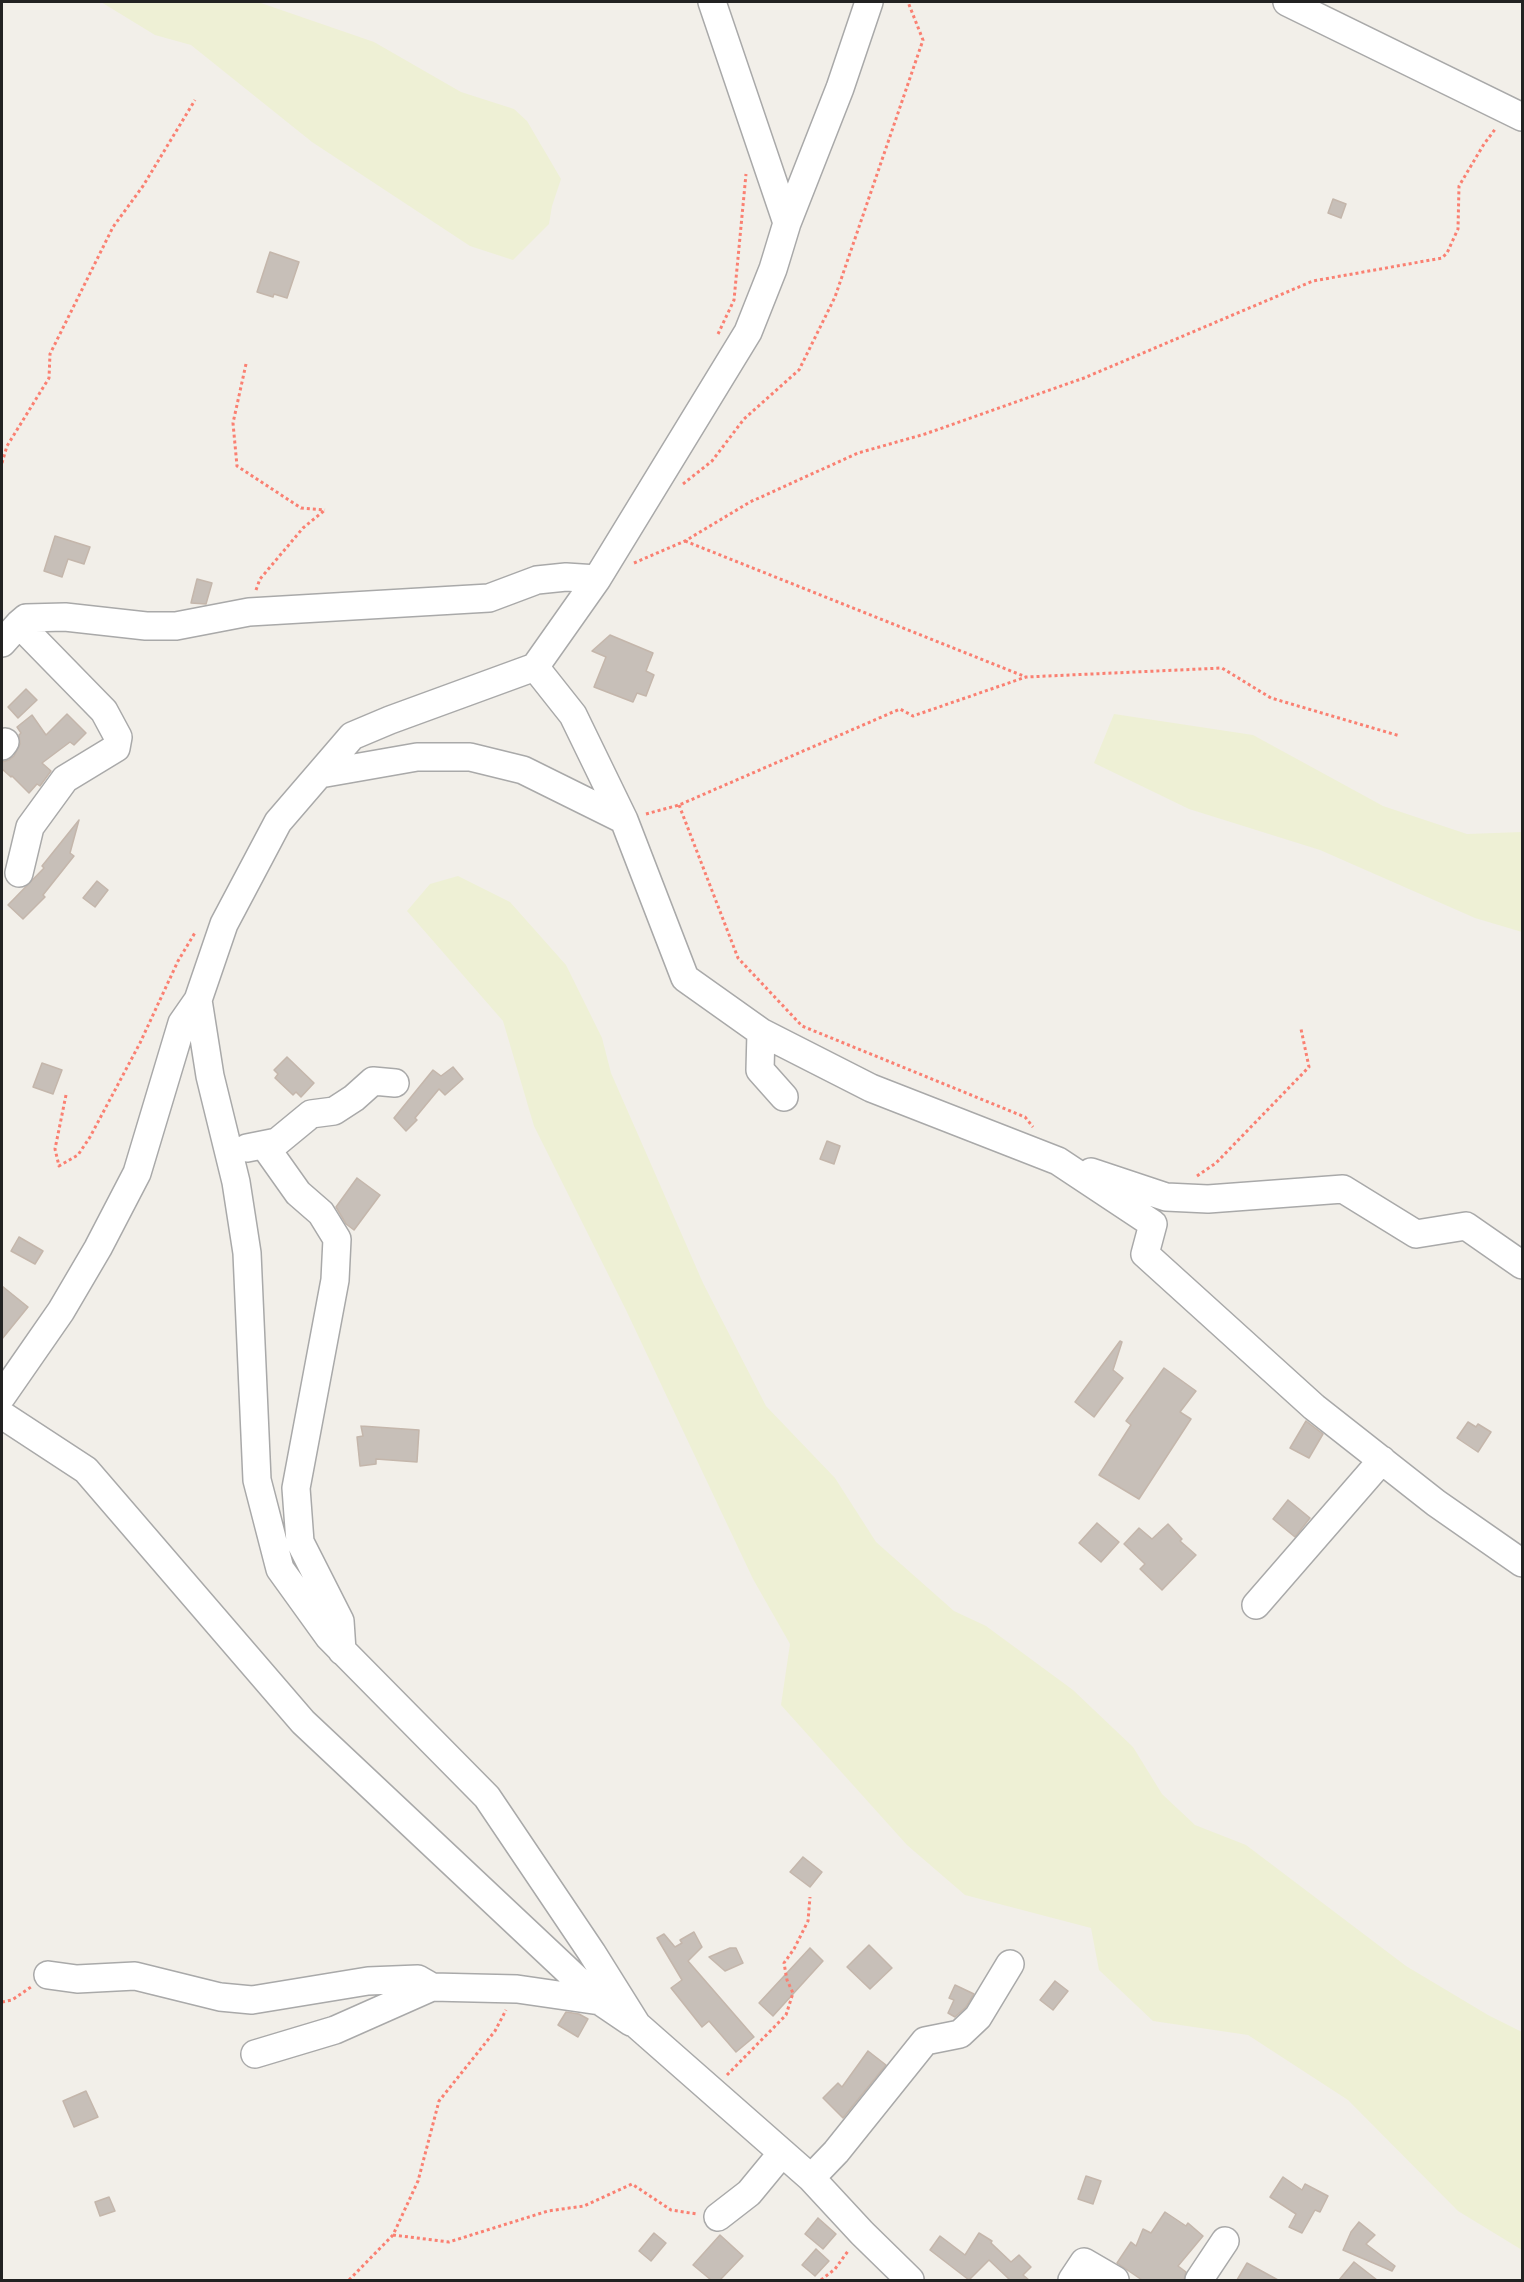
<!DOCTYPE html>
<style>
body{margin:0}
#map{position:relative;width:1524px;height:2282px;overflow:hidden;background:#f2efe9;font-family:Barlow,sans-serif}
canvas{display:block}
.frame{position:absolute;inset:0;border:3px solid #222;pointer-events:none}
</style>
<div id="map">
<canvas width="1524" height="2282"></canvas>
<div class="frame"></div>
</div>
<script>
const context = document.querySelector('canvas').getContext('2d');
context.lineJoin = 'round';
function paint(path, color) { context.fillStyle = color; context.fill(path, 'evenodd'); }
const poly = rows => new Path2D(rows.map(r => 'M' + r).join(''));
function stroke(path, color, width, dash) { context.strokeStyle = color; context.lineWidth = width; context.lineCap = dash ? 'butt' : 'round'; context.setLineDash(dash || []); context.stroke(path); }
paint(poly([
 [101,2,258,2,374,42,461,92,514,109,527,121,561,179,552,206,549,224,513,260,470,246,312,142,191,45,155,35],
 [1114,714,1253,735,1383,806,1467,834,1522,832,1522,932,1475,918,1320,850,1189,809,1094,763],
 [458,876,510,902,566,965,602,1038,611,1073,703,1283,766,1406,835,1478,876,1542,954,1611,986,1626,1073,1690,1133,1747,1162,1794,1195,1825,1246,1845,1406,1966,1488,2015,1522,2032,1522,2250,1458,2211,1348,2100,1248,2035,1153,2021,1099,1970,1091,1928,965,1895,907,1845,781,1705,790,1644,753,1579,626,1310,534,1126,503,1021,407,911,430,884]
]), '#eef0d5');
const building = poly([
 [1333,199,1346,204,1341,218,1328,213,1333,199],
 [270,252,299,262,287,298,274,294,273,297,257,292,270,252],
 [55,536,90,547,84,564,68,559,62,577,44,571,55,536],
 [197,579,212,583,206,604,191,603,197,579],
 [610,635,653,653,646,671,654,675,646,696,637,693,633,702,594,687,606,657,592,651,610,635],
 [26,689,37,700,18,718,8,707,26,689],
 [67,714,86,733,74,745,70,742,42,763,51,771,40,786,37,784,29,793,12,776,11,777,2,769,2,762,9,760,14,756,20,744,19,735,21,733,17,727,32,715,46,735,67,714],
 [79,820,70,853,74,856,43,895,45,897,23,919,8,905,44,868,42,866,79,820],
 [97,881,108,890,95,907,83,898,97,881],
 [287,1057,314,1083,301,1097,296,1092,293,1095,275,1078,278,1074,274,1070,287,1057],
 [42,1063,62,1070,53,1094,33,1087,42,1063],
 [453,1067,463,1079,445,1095,439,1089,415,1118,417,1120,406,1131,394,1118,433,1070,441,1076,453,1067],
 [827,1141,840,1146,834,1164,820,1159,827,1141],
 [357,1178,380,1195,354,1230,346,1224,336,1207,357,1178],
 [19,1237,43,1251,35,1264,11,1251,19,1237],
 [2,1286,28,1307,2,1339,2,1286],
 [1120,1341,1122,1342,1113,1370,1123,1378,1094,1417,1075,1402,1120,1341],
 [1164,1368,1196,1391,1180,1412,1191,1419,1139,1499,1099,1475,1131,1425,1126,1421,1164,1368],
 [1306,1421,1323,1434,1309,1458,1290,1448,1306,1421],
 [1468,1422,1476,1427,1478,1424,1491,1432,1478,1452,1457,1438,1468,1422],
 [361,1426,419,1430,417,1462,376,1459,376,1464,360,1466,357,1437,363,1436,361,1426],
 [1288,1500,1310,1518,1295,1537,1273,1519,1288,1500],
 [1097,1523,1119,1542,1101,1562,1079,1543,1097,1523],
 [1168,1524,1182,1539,1180,1541,1196,1555,1162,1590,1140,1569,1145,1564,1124,1544,1139,1528,1152,1539,1168,1524],
 [803,1857,822,1872,810,1887,790,1872,803,1857],
 [694,1932,702,1947,688,1961,754,2037,736,2052,709,2021,702,2027,671,1988,682,1980,657,1938,664,1934,675,1947,682,1943,680,1940,694,1932],
 [869,1945,892,1968,870,1989,847,1967,869,1945],
 [730,1948,736,1948,743,1963,725,1971,709,1957,730,1948],
 [810,1948,823,1961,773,2016,759,2003,810,1948],
 [1055,1981,1068,1991,1053,2010,1040,2000,1055,1981],
 [955,1985,974,1994,966,2007,955,2017,948,2013,954,2000,949,1998,955,1985],
 [566,2012,579,2014,588,2019,578,2037,558,2025,566,2012],
 [868,2051,886,2065,843,2118,823,2098,838,2083,842,2087,868,2051],
 [86,2091,98,2117,74,2127,63,2101,86,2091],
 [1086,2176,1101,2181,1093,2204,1078,2199,1086,2176],
 [1283,2177,1302,2190,1305,2184,1328,2196,1320,2212,1315,2210,1302,2233,1289,2227,1296,2214,1270,2197,1283,2177],
 [109,2197,115,2211,100,2216,95,2202,109,2197],
 [1165,2212,1186,2226,1188,2223,1203,2236,1178,2266,1186,2272,1184,2280,1142,2280,1117,2263,1131,2242,1136,2246,1143,2229,1151,2233,1165,2212],
 [818,2218,836,2234,823,2249,805,2234,818,2218],
 [1359,2222,1375,2235,1366,2244,1395,2266,1392,2271,1343,2250,1351,2232,1359,2222],
 [654,2233,666,2243,651,2261,639,2251,654,2233],
 [979,2233,992,2241,991,2243,1011,2262,1019,2255,1031,2267,1023,2275,1029,2280,1010,2280,989,2260,969,2280,930,2250,940,2236,965,2255,979,2233],
 [720,2235,743,2256,720,2280,711,2280,693,2265,720,2235],
 [816,2249,829,2261,815,2276,802,2265,816,2249],
 [1354,2262,1377,2280,1339,2280,1354,2262],
 [1247,2263,1278,2280,1237,2280,1247,2263]
]);
paint(building, '#c7bfb8');
stroke(building, '#c4b6ab', 1.5);
const minor = poly([
 [712,2,787,223],
 [1287,2,1522,117],
 [2,643,19,624],
 [535,667,573,715,624,820],
 [2,746,5,742],
 [320,774,417,757,470,757,523,770,624,820,685,978,761,1032,871,1088,1058,1161,1153,1224,1145,1254,1314,1407,1436,1503,1522,1563],
 [19,873,30,827,65,779,116,748,118,737,104,711,19,624,26,618,65,617,146,626,176,626,249,612,489,598,537,580,566,577,597,579],
 [198,1000,210,1076,236,1182,247,1253,257,1480,280,1569,329,1637,487,1797,592,1953,637,2025,811,2178,862,2233,910,2280],
 [761,1032,760,1070,784,1097],
 [264,1145,298,1193,321,1213,337,1239,335,1280,296,1488,300,1542,340,1621,342,1651],
 [247,1148,277,1142,311,1114,334,1111,354,1098,373,1081,395,1083],
 [1091,1172,1166,1197,1208,1199,1343,1189,1416,1234,1466,1226,1522,1265],
 [2,1396,61,1311,98,1248,137,1173,182,1023,198,1000,224,924,278,822,352,736,390,720,535,667,597,579,748,332,773,269,787,223,840,88,869,2],
 [2,1415,86,1470,303,1722,600,2001,631,2022],
 [1256,1605,1382,1460],
 [48,1975,77,1979,135,1976,220,1997,252,2000,368,1981,418,1979,432,1987],
 [255,2054,335,2030,432,1987,517,1989,600,2001],
 [811,2178,836,2152,925,2041,960,2034,978,2017,1010,1964],
 [718,2217,749,2193,782,2153],
 [1072,2280,1084,2262,1115,2280],
 [1199,2280,1225,2241]
]);
stroke(minor, '#a9a9a9', 30);
stroke(poly([
 [718,334,734,300,746,174],
 [246,364,233,423,237,466,301,508,325,510],
 [2,463,7,446,49,378,50,354,113,227,143,186,195,100],
 [683,484,712,461,744,419,799,370,835,297,923,40,908,2],
 [685,541,1026,677],
 [634,563,685,541,750,502,858,453,925,434,1084,378,1313,281,1442,258,1447,253,1458,229,1459,186,1484,144,1496,128],
 [256,590,260,579,303,528,325,510],
 [679,805,738,958,802,1026,1025,1117,1033,1127],
 [646,814,679,805,900,709,913,716,1026,677,1222,668,1271,698,1400,736],
 [66,1095,55,1149,59,1166,78,1155,90,1137,140,1043,178,961,196,931],
 [1197,1176,1216,1163,1309,1067,1301,1029],
 [2,2002,12,2000,31,1987],
 [727,2075,786,2015,793,1993,787,1980,784,1963,794,1949,808,1921,810,1897],
 [393,2235,449,2242,548,2211,584,2206,632,2184,671,2210,697,2214],
 [349,2280,393,2235,418,2181,439,2101,495,2031,506,2010],
 [821,2280,835,2269,848,2251]
]), '#fa8072', 3, [3, 3]);
stroke(minor, '#fff', 27);
</script>
